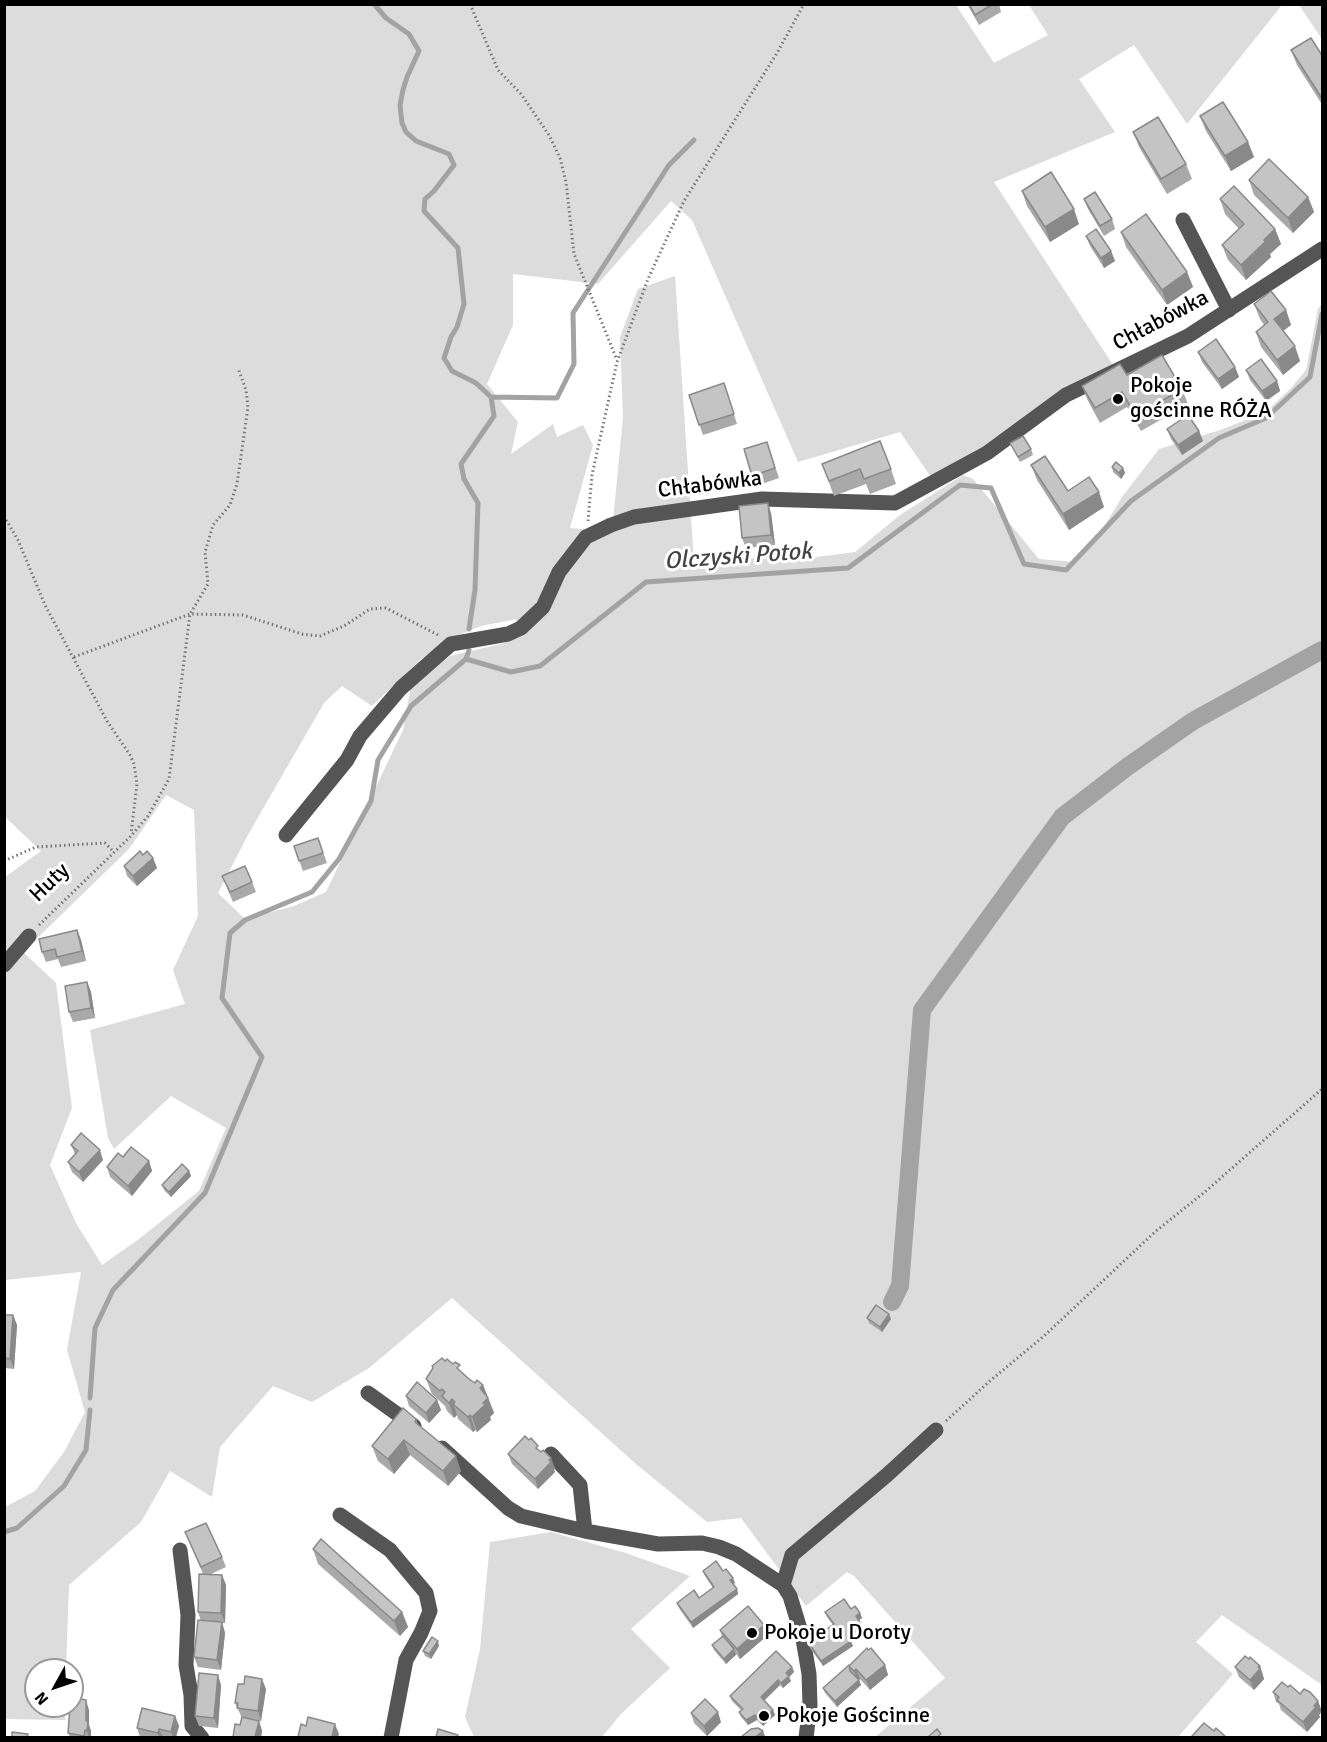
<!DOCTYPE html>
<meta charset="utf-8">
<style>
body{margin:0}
#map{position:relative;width:1327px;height:1742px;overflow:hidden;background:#fff;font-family:Signika,sans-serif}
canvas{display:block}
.frame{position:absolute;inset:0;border:6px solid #000;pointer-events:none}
.north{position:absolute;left:24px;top:1658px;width:60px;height:60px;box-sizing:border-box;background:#fff;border:2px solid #999;border-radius:50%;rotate:230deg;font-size:16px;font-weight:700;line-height:24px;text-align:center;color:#000}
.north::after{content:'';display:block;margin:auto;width:21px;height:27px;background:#000;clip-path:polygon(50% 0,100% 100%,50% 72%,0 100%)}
</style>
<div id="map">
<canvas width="1327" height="1742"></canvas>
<div class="frame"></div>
<div class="north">N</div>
</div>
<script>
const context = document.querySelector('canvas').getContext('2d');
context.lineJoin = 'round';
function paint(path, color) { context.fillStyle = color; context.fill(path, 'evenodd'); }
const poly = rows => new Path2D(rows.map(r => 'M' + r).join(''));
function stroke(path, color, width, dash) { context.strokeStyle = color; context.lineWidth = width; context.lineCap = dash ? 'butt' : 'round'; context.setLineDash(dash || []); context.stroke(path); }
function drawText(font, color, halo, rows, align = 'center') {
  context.font = font + ' Signika,sans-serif'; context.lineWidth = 6; context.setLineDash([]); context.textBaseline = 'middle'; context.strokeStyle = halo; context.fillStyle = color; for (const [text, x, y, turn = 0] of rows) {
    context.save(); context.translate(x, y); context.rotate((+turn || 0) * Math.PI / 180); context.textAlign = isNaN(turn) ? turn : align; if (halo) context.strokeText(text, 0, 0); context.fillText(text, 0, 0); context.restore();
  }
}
paint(poly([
 [5,5,956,5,994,63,1048,35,1029,5,1282,5,1187,124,1134,45,1079,79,1115,132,994,182,1113,365,991,447,931,477,900,432,798,462,692,220,671,201,598,284,513,274,513,325,487,384,518,422,511,454,553,424,557,437,583,425,593,445,570,528,612,531,623,418,620,337,638,289,675,276,694,562,736,558,809,558,855,552,900,515,963,475,973,479,1039,559,1075,562,1099,535,1122,497,1159,449,1220,430,1266,412,1290,389,1306,370,1318,309,1322,303,1322,1685,1222,1615,1196,1642,1233,1674,1178,1737,875,1737,945,1678,854,1576,847,1572,806,1606,741,1518,707,1522,636,1464,452,1298,369,1368,312,1402,273,1386,220,1447,212,1497,170,1471,141,1522,69,1585,66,1670,36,1670,36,1706,65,1706,65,1720,5,1719,5,1507,35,1491,64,1452,85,1412,67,1350,81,1272,5,1280,5,974,23,952,5,957,5,877,41,851,4,816],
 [517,619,505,643,450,656,411,686,403,730,326,892,294,906,245,919,218,893,249,833,324,703,342,686,372,706,420,660,449,639,481,626],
 [166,795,194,810,198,916,173,970,185,1004,90,1030,108,1138,114,1149,171,1096,226,1128,199,1191,139,1239,102,1265,76,1223,50,1165,72,1108,56,983,23,952,129,849],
 [1299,5,1322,5,1322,39],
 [551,1532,626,1553,690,1576,631,1629,670,1668,621,1714,602,1737,474,1737,465,1717,480,1649,490,1542]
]), '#dcdcdc');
stroke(poly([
 [374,4,386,18,409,34,419,51,407,77,403,90,400,105,402,123,406,132,416,141,449,154,454,165,434,191,425,199,424,211,458,248,464,304,457,327,451,337,444,358,452,371,476,383,491,397,494,416,461,464,464,479,478,503,475,590,469,629],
 [491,397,557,398,574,364,573,313,669,165,694,140],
 [466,659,469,650],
 [90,1398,95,1328,113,1290,205,1193,262,1057,222,998,230,933,245,920,312,892,339,859,371,801,378,760,411,706,466,659,511,672,540,666,646,582,848,568,960,485,991,488,1024,564,1066,570,1131,501,1219,438,1266,418,1310,377,1322,314],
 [4,1532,17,1528,64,1486,86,1450,90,1410]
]), '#a3a3a3', 5);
stroke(poly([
 [892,1302,900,1286,922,1010,1062,817,1127,767,1193,721,1322,650]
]), '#a3a3a3', 18);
stroke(poly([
 [470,4,498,70,521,94,549,135,560,158,566,182,574,254,617,360],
 [4,516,18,540,45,605,107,721,130,755,134,764,137,784,131,834],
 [588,521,592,475,617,362,648,279,684,201,777,53,804,4],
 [74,657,190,614,243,615,302,634,320,636,344,626,370,609,386,608,440,636],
 [4,861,36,847,105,843,114,852],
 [39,925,131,836,148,816,169,779,190,614,208,584,205,552,213,525,230,505,237,484,248,407,246,390,238,368],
 [946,1421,991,1380,1044,1336,1156,1231,1206,1191,1322,1089]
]), '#777', 3, [1.5, 3]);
stroke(poly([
 [1183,220,1229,310],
 [286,835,347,760,360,736,401,688,451,644,508,634,521,628,543,607,559,572,586,537,611,525,634,517,762,499,895,503,987,453,1066,395,1188,336,1322,249],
 [4,965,29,936],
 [368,1393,414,1426],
 [442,1448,508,1508,521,1516,585,1531,658,1544,702,1543,719,1547,736,1554,783,1585,790,1596,803,1639,809,1674,810,1705,806,1738],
 [551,1454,580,1485,585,1531],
 [340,1515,390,1550,426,1593,430,1611,421,1633,406,1660,391,1738],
 [180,1550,188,1615,186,1665,191,1695,192,1726,202,1738],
 [783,1585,792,1555,887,1475,936,1430]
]), '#555', 15);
paint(poly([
 [967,4,999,4,1001,12,979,25],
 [1291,50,1323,57,1323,106,1297,65],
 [1200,116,1248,142,1254,157,1231,171,1206,131],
 [1133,132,1186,164,1192,179,1167,194,1139,147],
 [1249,180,1308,197,1314,212,1293,233,1254,195],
 [1022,191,1079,224,1050,242,1027,206],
 [1084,199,1112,219,1115,229,1104,236,1088,209],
 [1220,199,1275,229,1281,244,1270,254,1271,257,1246,280,1228,260,1222,245,1239,229,1225,214],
 [1121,232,1187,272,1193,287,1167,305,1126,247],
 [1086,236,1111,251,1115,261,1104,268,1090,246],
 [1254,304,1286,310,1291,325,1283,331,1300,361,1283,375,1261,347,1256,332,1264,325,1260,319],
 [1198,352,1235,367,1239,377,1222,389,1202,362],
 [1246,370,1277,381,1280,391,1266,401,1250,380],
 [1127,375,1182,389,1188,404,1141,431,1127,407,1100,423,1088,401,1082,386],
 [724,383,737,424,703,435,689,395],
 [1167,429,1199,431,1203,441,1182,455,1171,439],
 [767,442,779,478,756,486,744,449],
 [1010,443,1031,449,1033,455,1020,462],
 [822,464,891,469,896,484,870,494,866,484,834,496],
 [1031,465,1068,491,1104,507,1069,530,1037,480],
 [1112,467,1123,468,1125,473,1121,479,1113,472],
 [771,513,775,545,746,548,742,538],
 [318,838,327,863,303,871,294,846],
 [143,855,153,858,157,868,137,886,127,876,124,866],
 [222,876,252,882,256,892,233,902],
 [77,930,81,940,86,961,61,967,58,959,46,962,42,952],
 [87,982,91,992,95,1018,73,1022,69,1012],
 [71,1145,103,1160,83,1182,72,1172,68,1162,75,1154],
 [123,1157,149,1161,152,1171,132,1196,110,1177,107,1167],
 [189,1171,191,1176,171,1197,164,1190,162,1185],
 [4,1315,13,1315,17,1325,14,1369,4,1368],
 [867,1318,891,1319,882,1332,869,1323],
 [432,1366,462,1373,475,1383,483,1385,494,1413,490,1417,491,1420,477,1432,475,1430,473,1432,458,1419,457,1415,454,1418,447,1411,445,1406,432,1394,426,1379,433,1369],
 [406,1396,437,1400,441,1410,429,1423,409,1406],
 [416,1419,418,1425,461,1471,448,1486,410,1455,394,1474,378,1461,372,1446],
 [541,1452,555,1468,554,1469,555,1472,538,1489,512,1464,508,1454],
 [185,1532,222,1557,226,1567,211,1574,222,1575,226,1585,225,1623,222,1623,225,1633,221,1670,198,1667,194,1657,201,1621,198,1612,203,1574],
 [313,1549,402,1612,408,1627,400,1636,318,1564],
 [703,1571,723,1571,733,1578,735,1583,733,1584,737,1589,738,1594,693,1628,679,1608,677,1603,699,1598,713,1588,705,1576],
 [851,1609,860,1613,862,1618,859,1620,864,1631,850,1640,853,1646,823,1666,810,1648,808,1642,833,1625,827,1617,825,1612],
 [720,1630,768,1635,740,1659,736,1654,726,1664,714,1650,712,1645,722,1637],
 [439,1646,431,1659,425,1656,423,1651],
 [1249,1659,1260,1666,1263,1676,1264,1679,1254,1690,1239,1677,1235,1667],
 [885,1665,888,1675,870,1690,860,1679,859,1680,861,1685,837,1707,825,1693,823,1688,849,1666],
 [792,1667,794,1672,789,1677,791,1681,783,1688,780,1685,764,1700,773,1710,775,1715,763,1726,757,1720,748,1725,741,1717,739,1712,741,1710,732,1701,730,1696],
 [221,1685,218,1728,199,1726,195,1716],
 [1288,1687,1322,1711,1319,1715,1320,1717,1307,1732,1281,1710,1279,1704,1276,1702,1273,1692],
 [266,1689,261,1721,250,1719,259,1721,262,1731,261,1737,233,1737,240,1725,242,1718,235,1703],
 [89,1710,89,1725,91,1731,91,1737,70,1737,68,1733],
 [691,1713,721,1722,707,1736,694,1723],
 [175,1716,179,1726,176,1737,140,1737,137,1728]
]), '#a9a9a9');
paint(poly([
 [1248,142,1254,157,1231,171,1225,156],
 [1308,197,1314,212,1293,233,1288,218],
 [1074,209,1079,224,1050,242,1045,227],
 [1275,229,1281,244,1270,254,1271,257,1246,280,1241,265,1264,240],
 [1111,251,1115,261,1104,268,1101,258],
 [1187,272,1193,287,1167,305,1162,290],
 [1286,310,1291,325,1279,334,1274,319],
 [1295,346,1300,361,1283,375,1277,360],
 [1235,367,1239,377,1222,389,1218,379],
 [1277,381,1280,391,1266,401,1262,391],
 [1199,431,1203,441,1182,455,1178,445],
 [1123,468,1125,473,1121,479,1119,473],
 [1099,492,1104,507,1069,530,1063,514],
 [768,503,771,513,775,545,771,535],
 [153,858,157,868,137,886,133,876],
 [77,930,81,940,86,961,82,951],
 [87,982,91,992,95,1018,91,1008],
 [100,1150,103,1160,83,1182,79,1172],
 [149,1161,152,1171,132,1196,128,1186],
 [189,1171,191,1176,171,1197,169,1192],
 [889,1314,891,1319,882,1332,880,1327],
 [13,1315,17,1325,14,1369,10,1359],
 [483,1385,494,1413,490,1417,491,1420,477,1432,472,1417,480,1388],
 [452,1399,457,1415,454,1418,449,1403],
 [437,1400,441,1410,429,1423,426,1413],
 [470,1415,475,1430,473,1432,468,1417],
 [404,1440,410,1455,394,1474,388,1459],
 [456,1456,461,1471,448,1486,443,1471],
 [551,1458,555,1468,554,1469,555,1472,538,1489,535,1479],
 [222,1575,226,1585,225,1623,221,1613],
 [733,1578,735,1583,731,1585,730,1580],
 [737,1589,738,1594,693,1628,691,1622],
 [402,1612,408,1627,400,1636,394,1621],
 [860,1613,862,1618,858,1621,856,1616],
 [222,1622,225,1633,221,1670,217,1660],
 [764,1625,768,1635,740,1659,737,1649],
 [862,1626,864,1631,849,1641,848,1636],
 [438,1641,439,1646,431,1659,429,1654],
 [851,1641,853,1646,823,1666,821,1661],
 [734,1649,736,1655,726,1664,724,1659],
 [885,1665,888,1675,870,1690,866,1680],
 [1260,1666,1264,1679,1254,1690,1250,1680],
 [792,1667,794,1672,789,1677,791,1681,783,1688,781,1683,786,1673],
 [856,1669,860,1679,857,1681,854,1671],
 [218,1675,221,1685,218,1728,214,1718],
 [262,1679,266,1689,261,1721,258,1711],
 [778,1680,780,1685,763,1702,761,1697],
 [859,1680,861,1685,837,1707,835,1701],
 [86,1700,89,1710,89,1725,91,1731,91,1737,89,1737,87,1731,86,1721],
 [1318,1701,1322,1711,1319,1715,1320,1717,1307,1732,1303,1722],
 [773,1710,775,1715,763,1726,761,1721],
 [718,1712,721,1722,707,1736,704,1726],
 [755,1715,757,1720,748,1725,746,1720],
 [175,1716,179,1726,176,1737,173,1737,171,1732],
 [259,1721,262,1731,261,1737,255,1737],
 [335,1724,339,1734,338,1737,332,1737],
 [159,1729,163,1737,159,1737,158,1733],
 [763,1731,765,1736,763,1737,755,1737]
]), '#898989');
const building = poly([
 [969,4,993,4,975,15,969,4],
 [1311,38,1323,57,1323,100,1291,50,1311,38],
 [1223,102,1248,142,1225,156,1200,116,1223,102],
 [1158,117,1186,164,1161,179,1133,132,1158,117],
 [1269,159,1308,197,1288,218,1249,180,1269,159],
 [1051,172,1074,209,1045,227,1022,191,1051,172],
 [1234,186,1275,229,1264,240,1265,242,1241,265,1222,245,1244,224,1220,199,1234,186],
 [1095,192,1112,219,1100,226,1084,199,1095,192],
 [1146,214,1187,272,1162,290,1121,232,1146,214],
 [1096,229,1111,251,1101,258,1086,236,1096,229],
 [1271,291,1286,310,1274,319,1295,346,1277,360,1256,332,1268,322,1254,304,1271,291],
 [1216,339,1235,367,1218,379,1198,352,1216,339],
 [1162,355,1182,389,1136,416,1122,392,1095,408,1082,386,1120,364,1127,375,1162,355],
 [1261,359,1277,381,1262,391,1246,370,1261,359],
 [724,383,734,414,699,425,689,395,724,383],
 [1188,415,1199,431,1178,445,1167,429,1188,415],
 [1023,436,1031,449,1018,457,1010,443,1023,436],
 [880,441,891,469,864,479,860,469,829,481,822,464,880,441],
 [767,442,775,468,752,476,744,449,767,442],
 [1045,456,1068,491,1089,477,1099,492,1063,514,1031,465,1045,456],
 [1116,462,1123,468,1119,473,1112,467,1116,462],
 [768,503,771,535,742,538,739,506,768,503],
 [318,838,323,853,299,861,294,846,318,838],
 [140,851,143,855,147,851,153,858,133,876,124,866,140,851],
 [245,866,252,882,230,892,222,876,245,866],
 [77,930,82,951,57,957,55,949,42,952,39,939,77,930],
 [87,982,91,1008,69,1012,65,986,87,982],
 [81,1133,100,1150,79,1172,68,1162,78,1151,71,1145,81,1133],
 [131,1147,149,1161,128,1186,107,1167,118,1153,123,1157,131,1147],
 [182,1164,189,1171,169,1192,162,1185,182,1164],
 [876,1305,889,1314,880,1327,867,1318,876,1305],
 [4,1315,13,1315,10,1359,4,1358,4,1315],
 [442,1358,445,1361,447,1359,453,1364,455,1362,460,1365,457,1368,469,1379,475,1383,477,1380,483,1385,480,1388,488,1398,483,1403,485,1405,472,1417,470,1415,468,1417,453,1404,455,1402,452,1399,449,1403,442,1396,445,1392,442,1389,440,1391,426,1379,433,1368,432,1366,442,1358],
 [417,1382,437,1400,426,1413,406,1396,417,1382],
 [403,1408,416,1419,415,1422,456,1456,443,1471,404,1440,388,1459,372,1446,403,1408],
 [525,1436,529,1440,531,1438,538,1446,536,1448,541,1452,543,1450,551,1458,549,1460,551,1462,535,1479,508,1454,525,1436],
 [206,1523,222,1557,201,1567,185,1532,206,1523],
 [321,1539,402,1612,394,1621,313,1549,321,1539],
 [716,1561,723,1571,726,1569,733,1578,730,1580,737,1589,691,1622,677,1603,694,1590,699,1598,714,1587,703,1571,716,1561],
 [199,1574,222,1575,221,1613,198,1612,199,1574],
 [844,1599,851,1609,855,1606,860,1613,856,1616,862,1626,848,1636,851,1641,821,1661,808,1642,834,1624,825,1612,844,1599],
 [748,1606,764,1625,737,1649,720,1630,748,1606],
 [198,1620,222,1622,217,1660,194,1657,198,1620],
 [723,1636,734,1649,724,1659,712,1645,723,1636],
 [432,1637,438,1641,429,1654,423,1651,432,1637],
 [867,1648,868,1650,871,1648,885,1665,866,1680,856,1669,854,1671,849,1666,867,1648],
 [776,1651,792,1667,786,1673,789,1676,781,1683,778,1680,761,1697,773,1710,761,1721,755,1715,746,1720,739,1712,743,1709,730,1696,776,1651],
 [1245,1656,1249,1659,1250,1657,1260,1666,1258,1667,1260,1669,1250,1680,1235,1667,1245,1656],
 [849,1665,850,1671,859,1680,835,1701,823,1688,849,1665],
 [199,1673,218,1675,214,1718,195,1716,199,1673],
 [245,1676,262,1679,258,1711,237,1708,238,1703,235,1703,238,1684,244,1684,245,1676],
 [1282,1682,1288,1687,1290,1685,1300,1694,1304,1689,1310,1692,1318,1701,1314,1706,1316,1707,1303,1722,1277,1700,1279,1697,1273,1692,1282,1682],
 [72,1697,86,1700,86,1721,88,1721,87,1731,85,1730,84,1736,68,1733,70,1706,72,1706,72,1697],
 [705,1699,718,1712,704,1726,691,1713,705,1699],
 [142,1708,175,1716,171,1732,159,1729,158,1733,137,1728,142,1708],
 [242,1717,259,1721,255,1737,233,1737,235,1724,240,1725,242,1717],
 [308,1717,335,1724,332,1737,298,1737,301,1724,306,1726,308,1717],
 [1204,1723,1214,1731,1216,1728,1226,1737,1191,1737,1204,1723],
 [758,1728,763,1731,755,1737,741,1737,751,1729,758,1728],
 [438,1729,458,1735,457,1737,436,1737,438,1729],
 [937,1729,941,1734,937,1737,928,1737,937,1729],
 [12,1732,28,1734,27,1737,12,1737,12,1732]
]);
paint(building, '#c4c4c4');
stroke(building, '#898989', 1.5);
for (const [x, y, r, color] of [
 [1118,399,6,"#000"],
 [752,1633,6,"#000"],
 [764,1716,6,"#000"]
]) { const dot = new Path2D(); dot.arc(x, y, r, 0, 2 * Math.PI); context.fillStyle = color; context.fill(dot); stroke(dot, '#fff', 2); }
drawText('22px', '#000', '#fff', [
 ["Chłabówka",1161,321,-28],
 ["Chłabówka",710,485,-7],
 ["Huty",50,883,-44]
]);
drawText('22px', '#000', '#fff', [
 ["Pokoje",1130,386],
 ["gościnne RÓŻA",1130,411],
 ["Pokoje u Doroty",764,1633],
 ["Pokoje Gościnne",776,1716]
], 'left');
drawText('italic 24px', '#444', '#fff', [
 ["Olczyski Potok",738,557,-4]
]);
</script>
